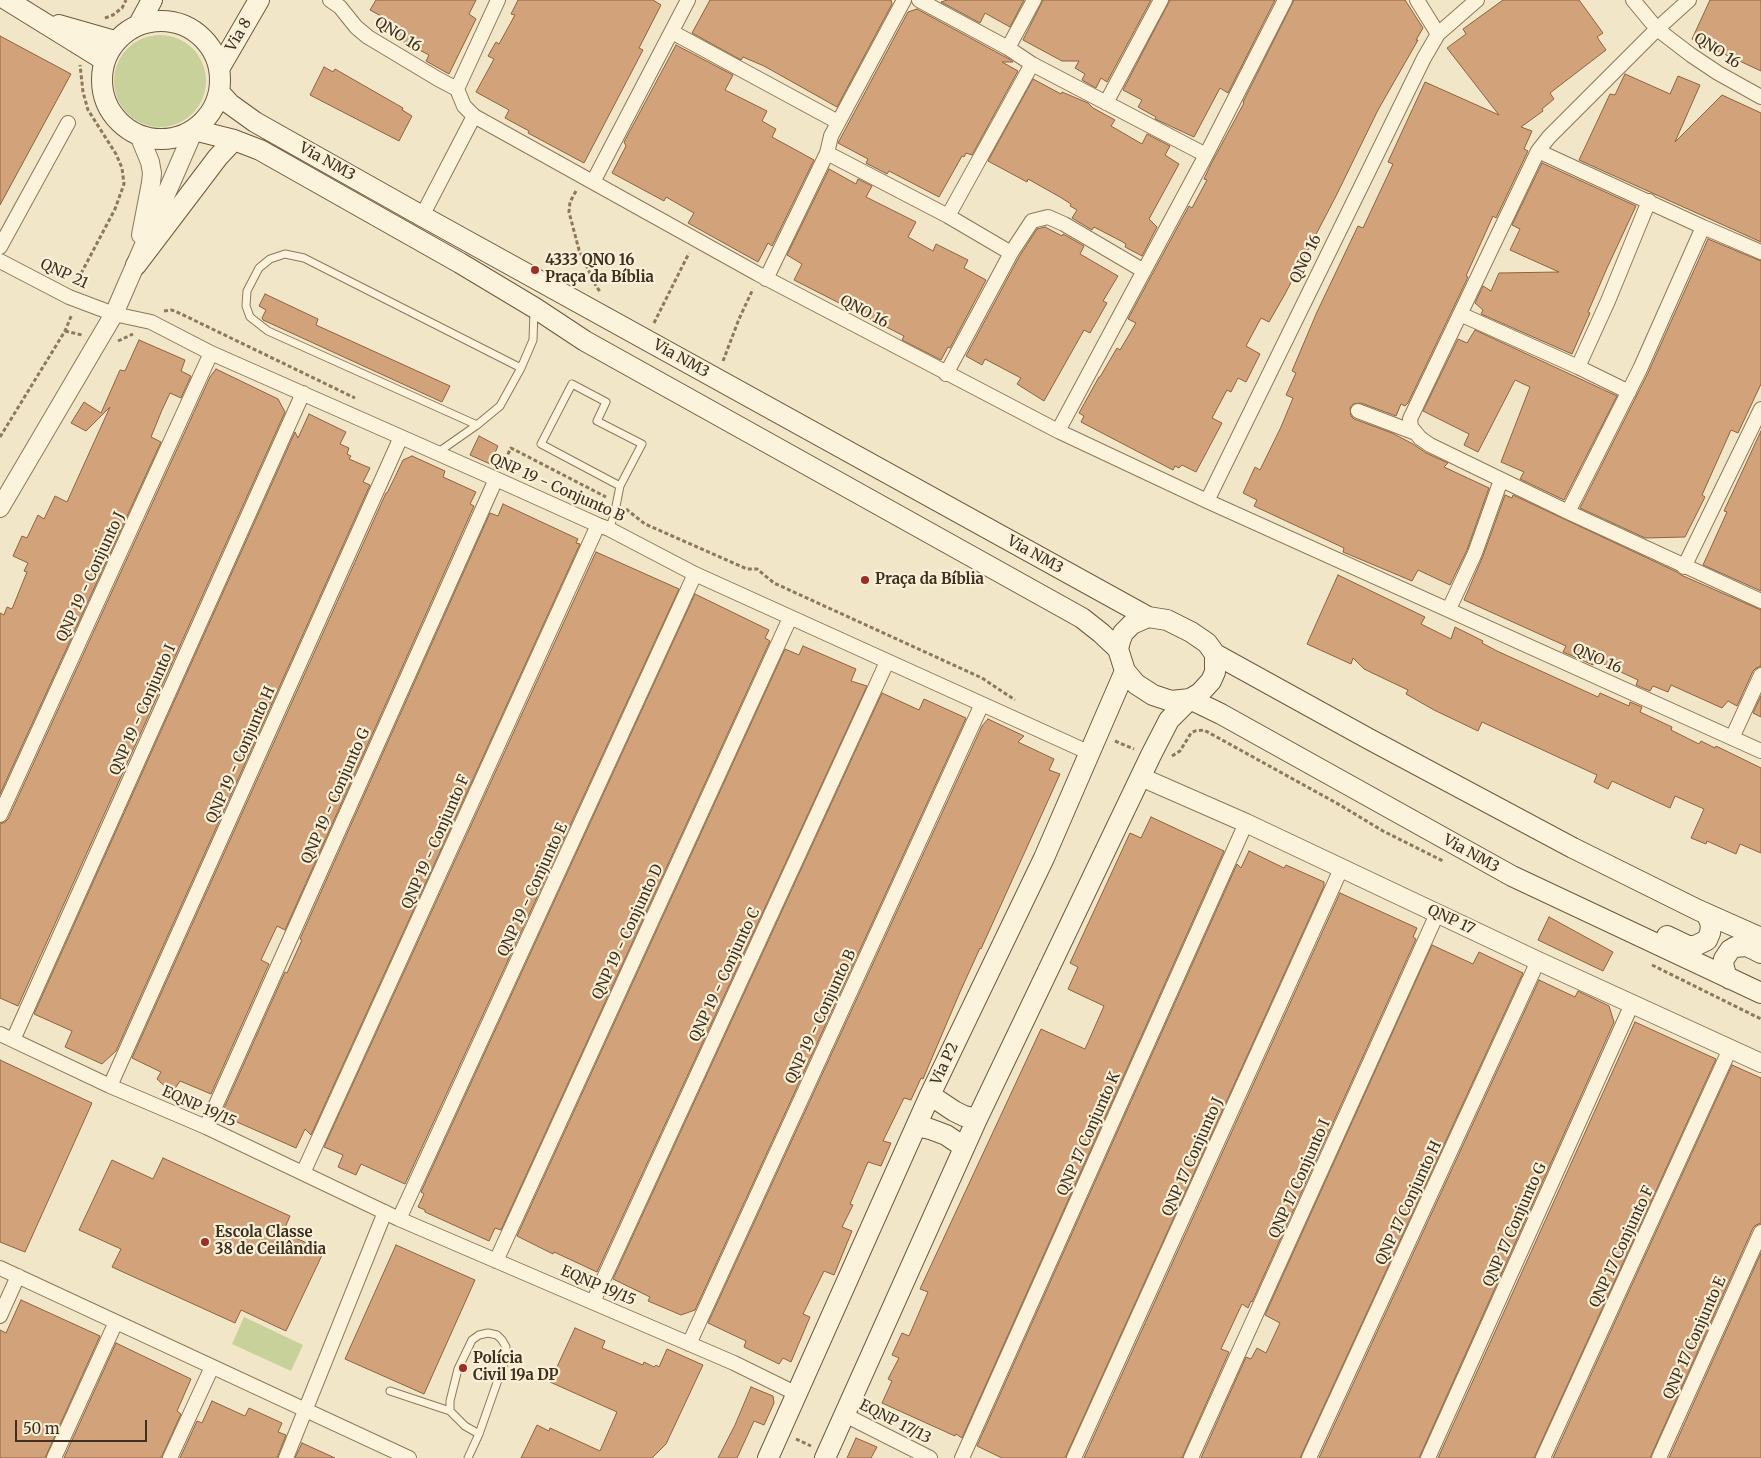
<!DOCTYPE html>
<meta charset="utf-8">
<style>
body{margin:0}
#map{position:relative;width:1761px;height:1458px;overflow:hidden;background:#f1e6c7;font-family:Merriweather,serif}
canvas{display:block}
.scale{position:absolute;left:15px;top:1420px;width:132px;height:22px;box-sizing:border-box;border:2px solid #3e2f1f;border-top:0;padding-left:6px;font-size:15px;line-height:18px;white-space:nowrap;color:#3e2f1f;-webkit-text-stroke:4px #f8f0d7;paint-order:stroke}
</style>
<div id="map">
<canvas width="1761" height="1458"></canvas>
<div class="scale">50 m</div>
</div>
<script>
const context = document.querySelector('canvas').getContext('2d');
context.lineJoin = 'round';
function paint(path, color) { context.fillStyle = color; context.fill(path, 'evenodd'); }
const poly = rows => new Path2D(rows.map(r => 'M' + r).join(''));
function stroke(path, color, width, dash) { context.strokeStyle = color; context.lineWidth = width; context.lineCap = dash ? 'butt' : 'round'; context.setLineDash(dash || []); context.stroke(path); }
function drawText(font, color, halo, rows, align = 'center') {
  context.font = font + ' Merriweather,serif'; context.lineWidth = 4.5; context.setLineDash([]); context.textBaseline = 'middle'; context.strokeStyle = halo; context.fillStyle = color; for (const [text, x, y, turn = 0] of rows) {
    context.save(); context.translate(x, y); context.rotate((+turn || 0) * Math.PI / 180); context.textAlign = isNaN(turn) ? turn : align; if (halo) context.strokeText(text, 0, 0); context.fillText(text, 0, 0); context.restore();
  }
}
paint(poly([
 '114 81a46 46 0 1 1 92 0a46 46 0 1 1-92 0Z',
 [244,1317,303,1345,291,1371,232,1344]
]), '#c8d199');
const building = poly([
 [376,0,476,0,469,14,476,19,449,74,426,61,429,55,375,27,381,16,370,10,376,0],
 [518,0,653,0,661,5,639,48,643,50,584,163,528,133,529,131,505,118,509,110,476,92,494,59,488,56,496,42,499,44,515,15,511,14,518,0],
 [710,0,891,0,892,4,837,107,764,66,743,57,741,60,692,33,710,0],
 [947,0,1024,0,1010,27,985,13,980,23,941,2,947,0],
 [1043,0,1151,0,1107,82,1101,78,1096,88,1082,80,1085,74,1075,68,1079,61,1062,61,1023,40,1043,0],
 [1170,0,1275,0,1228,93,1220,88,1194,137,1155,119,1156,117,1138,107,1142,100,1123,90,1170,0],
 [1294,0,1405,0,1423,28,1416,40,1418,40,1378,110,1336,196,1285,294,1269,322,1261,318,1246,346,1260,354,1246,382,1238,378,1231,392,1227,390,1212,418,1222,423,1196,472,1182,465,1179,468,1175,466,1173,470,1081,422,1084,416,1079,413,1099,377,1100,377,1117,348,1120,350,1136,323,1128,319,1189,206,1192,208,1207,180,1204,179,1211,164,1244,103,1243,102,1294,0],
 [1503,0,1579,0,1603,33,1597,37,1606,50,1550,93,1554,99,1542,109,1543,111,1521,127,1532,131,1524,149,1528,151,1496,218,1493,216,1466,276,1468,277,1408,403,1405,406,1401,404,1396,416,1361,403,1353,404,1350,408,1351,416,1354,419,1392,433,1413,444,1426,453,1448,463,1444,467,1489,488,1467,550,1450,585,1418,570,1412,581,1343,552,1344,548,1254,506,1257,500,1243,493,1255,467,1260,470,1281,427,1293,398,1286,395,1296,373,1292,371,1317,312,1358,226,1363,228,1393,164,1388,162,1425,82,1499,115,1447,48,1466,34,1463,29,1503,0],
 [1710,0,1761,0,1761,71,1692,39,1710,0],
 [917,9,1009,59,1013,62,1002,62,1018,71,972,155,966,153,964,157,962,156,939,197,889,171,887,174,866,163,868,159,838,143,908,12,917,9],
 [0,36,71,74,0,205,0,36],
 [676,45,733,75,725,90,767,111,762,121,776,129,772,137,814,160,772,246,768,243,758,262,688,223,694,213,666,197,664,201,612,173,626,146,624,142,676,45],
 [324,67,333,72,335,69,403,108,402,110,412,116,399,141,310,95,324,67],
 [1625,74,1670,94,1678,76,1700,85,1675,142,1722,95,1761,113,1761,242,1579,160,1610,94,1615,95,1625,74],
 [1033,79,1061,94,1062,92,1088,103,1093,108,1115,120,1111,126,1142,144,1147,134,1170,146,1165,155,1179,164,1149,219,1157,227,1142,256,1125,247,1126,244,1121,241,1094,227,1092,230,1072,218,1077,210,1070,206,1071,204,1060,197,1028,179,1027,182,988,161,1033,79],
 [1542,163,1636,206,1607,268,1588,312,1590,313,1572,354,1481,314,1483,310,1475,303,1483,286,1491,291,1499,273,1559,272,1510,250,1520,229,1512,225,1542,163],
 [829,169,856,184,858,179,872,186,866,197,916,222,908,237,933,251,936,244,968,260,964,268,986,280,950,348,948,347,941,360,902,340,904,336,794,280,802,264,787,255,829,169],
 [1045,227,1062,236,1063,234,1084,246,1080,254,1118,276,1103,301,1107,303,1090,333,1084,330,1044,401,1017,384,1021,378,985,359,982,365,966,356,1019,257,1037,229,1045,227],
 [1708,239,1761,261,1761,384,1738,433,1731,430,1702,495,1705,497,1685,537,1645,538,1580,508,1648,373,1708,239],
 [265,294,318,319,316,325,450,386,442,402,263,320,262,318,266,310,259,306,265,294],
 [1475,330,1617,396,1564,500,1520,479,1524,472,1501,462,1530,387,1515,380,1478,452,1464,445,1469,434,1423,411,1458,339,1467,343,1475,330],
 [139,340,185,360,181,371,191,376,181,398,170,393,162,410,151,437,161,442,0,794,0,613,4,615,7,607,12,609,27,572,24,571,28,563,13,556,22,536,27,538,38,515,44,519,55,496,67,502,110,407,86,431,71,423,84,402,101,413,120,370,125,371,139,340],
 [216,369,278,399,285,412,18,1006,0,998,0,824,5,822,8,819,210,377,216,369],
 [309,414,346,432,340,444,349,448,347,454,351,456,349,459,370,468,363,482,370,485,116,1051,102,1064,65,1047,72,1031,34,1014,295,432,298,438,309,414],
 [1761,431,1761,591,1703,565,1727,512,1724,511,1761,431],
 [479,436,498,446,490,464,470,455,479,436],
 [412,456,445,471,443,477,476,492,470,504,474,506,285,930,277,926,261,960,269,964,211,1094,180,1081,172,1093,157,1079,161,1072,132,1058,386,493,387,493,393,481,403,460,412,456],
 [1505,495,1512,498,1513,495,1677,572,1681,575,1761,610,1761,666,1756,668,1753,671,1737,706,1728,701,1722,708,1671,685,1668,692,1653,686,1650,691,1636,685,1638,680,1595,660,1593,665,1563,652,1566,646,1464,600,1483,556,1505,495],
 [503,504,578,539,576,543,580,544,311,1135,305,1129,296,1148,221,1115,285,972,287,973,302,940,300,939,490,513,498,516,503,504],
 [596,552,679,589,405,1184,361,1164,356,1175,338,1167,343,1155,324,1147,596,552],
 [1338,575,1425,617,1421,624,1451,639,1455,627,1483,641,1482,643,1497,651,1598,697,1600,693,1629,706,1630,702,1642,707,1640,712,1672,727,1671,730,1699,744,1701,741,1715,748,1716,746,1761,768,1761,853,1740,844,1736,854,1707,841,1706,844,1691,838,1704,809,1675,796,1670,808,1612,781,1608,789,1594,782,1597,775,1482,722,1478,731,1434,710,1406,694,1408,690,1364,669,1353,658,1351,664,1307,644,1338,575],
 [695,594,769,630,765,638,770,641,501,1230,495,1228,489,1241,425,1212,425,1210,418,1207,424,1194,421,1192,695,594],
 [803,646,856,669,851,681,867,686,597,1272,554,1252,553,1254,517,1236,785,649,799,655,803,646],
 [882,693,919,710,924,699,966,718,695,1310,681,1315,648,1301,650,1297,613,1279,882,693],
 [1761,696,1761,717,1753,713,1761,696],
 [988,719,1024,736,1018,742,1054,759,1049,770,1060,774,981,949,980,948,960,992,923,1079,921,1078,911,1100,904,1098,883,1141,891,1143,881,1166,868,1162,850,1204,853,1205,842,1227,852,1231,834,1275,824,1271,803,1314,810,1317,791,1362,783,1358,779,1364,744,1347,746,1341,708,1323,982,726,988,719],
 [1151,817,1224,851,962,1438,956,1434,955,1436,882,1403,892,1381,888,1379,899,1358,892,1355,902,1333,909,1336,928,1292,920,1289,1041,1029,1085,1049,1104,1006,1068,989,1078,967,1070,963,1130,833,1141,838,1151,817],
 [1249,851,1284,868,1286,865,1324,882,1324,886,1065,1458,1002,1458,977,1446,1237,864,1241,868,1249,851],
 [1340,893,1417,928,1413,937,1416,939,1252,1302,1251,1301,1248,1308,1242,1304,1221,1349,1229,1352,1182,1458,1084,1458,1340,893],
 [1549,917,1613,952,1603,971,1538,940,1549,917],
 [1432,945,1473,964,1479,952,1523,973,1300,1458,1201,1458,1246,1357,1251,1359,1257,1348,1266,1353,1280,1323,1265,1315,1432,945],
 [1539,980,1575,997,1578,991,1609,1006,1614,1022,1419,1458,1319,1458,1539,980],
 [1635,1022,1716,1059,1534,1458,1438,1458,1635,1022],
 [0,1060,92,1103,25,1252,0,1242,0,1060],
 [1732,1065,1761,1078,1761,1223,1756,1225,1753,1228,1650,1458,1553,1458,1732,1065],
 [163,1158,290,1216,283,1232,324,1251,286,1331,241,1310,235,1323,112,1267,121,1249,79,1230,112,1160,153,1179,163,1158],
 [396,1245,475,1280,424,1394,345,1359,396,1245],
 [1761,1253,1761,1458,1669,1458,1761,1253],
 [21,1300,100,1336,45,1458,0,1458,0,1330,6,1333,21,1300],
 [575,1328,605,1341,602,1348,643,1365,644,1362,654,1367,656,1365,659,1367,667,1349,703,1365,666,1444,652,1458,521,1458,537,1425,549,1431,550,1428,600,1451,617,1412,550,1382,575,1328],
 [116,1343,191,1379,177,1411,181,1414,161,1458,64,1458,116,1343],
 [751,1387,773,1396,774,1403,764,1425,754,1421,737,1458,718,1458,735,1425,751,1387],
 [212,1401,245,1416,249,1408,282,1423,278,1432,286,1435,277,1458,180,1458,197,1421,202,1423,212,1401],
 [856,1438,877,1447,871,1458,847,1458,856,1438],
 [302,1443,335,1458,295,1458,302,1443]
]);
paint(building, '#d2a27a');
stroke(building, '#8f623e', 1);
const service = poly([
 [477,425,268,331,250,317,246,306,247,291,259,268,270,259,285,254,304,258,521,368],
 [437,453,477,425,500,406,521,368,533,340,534,311],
 [609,529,614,516,620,486,642,444,597,421,606,402,572,384,541,444,620,486],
 [390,1391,450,1411],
 [468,1458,479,1434,505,1360,506,1347,502,1340,497,1335,488,1333,479,1335,472,1340,458,1369,450,1401,450,1411,465,1426,479,1434]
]);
const minor = poly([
 [330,0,340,7,356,27,368,37,438,79,457,89],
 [498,0,457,89,464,106,474,116,758,274,1058,431,1207,501,1761,751],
 [919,0,1008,48,1032,64,1206,155],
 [1417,0,1438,34],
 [1633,0,1657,29,1691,55,1718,73,1761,97],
 [1689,0,1657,29,1549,137,1538,151,1410,419,1411,427,1420,438,1430,445,1568,512,1761,601],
 [672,32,838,122],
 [1008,48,1034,0],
 [1106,103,1161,0],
 [1538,151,1703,227,1761,252],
 [827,153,948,216,1011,253],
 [593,182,688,0],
 [422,216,474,116],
 [948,216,1032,64],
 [0,247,68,123],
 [0,261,69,297,114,314,151,322,211,353,496,479,598,525,609,529,695,574,1090,753],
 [766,279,827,153,831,136,904,0],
 [1460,314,1578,367,1629,392],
 [1578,367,1608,301,1649,201],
 [946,374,1011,253,1032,221,1048,217,1064,224,1144,271],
 [1358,411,1413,432],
 [1058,431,1206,155,1285,0],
 [1207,501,1424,58,1438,34,1477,0],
 [1568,512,1640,369,1703,227],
 [1684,567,1761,409],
 [1449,609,1475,553,1501,480],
 [1732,738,1761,675],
 [0,815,211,353],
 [0,1034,110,1086,206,1127,399,1219,734,1363,797,1394],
 [13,1040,303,393],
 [110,1086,401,437],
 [206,1127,496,479],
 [303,1173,598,525],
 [399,1219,695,574],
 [496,1261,790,618],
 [0,1268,409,1458],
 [593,1302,887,662],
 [0,1316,18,1276],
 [689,1344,982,704],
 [845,1415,930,1458],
 [54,1458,116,1322],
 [170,1458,212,1367],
 [286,1458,385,1212],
 [962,1458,1246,823],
 [1074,1458,1341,869],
 [1191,1458,1437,914],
 [1309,1458,1538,961],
 [1428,1458,1632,1004],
 [1543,1458,1730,1049],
 [1659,1458,1761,1232]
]);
const tertiary = poly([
 [139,135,150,162,152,173,151,183,141,235],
 [0,508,114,314,194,130],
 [1141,777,1246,823,1538,961,1761,1063]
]);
const secondary = poly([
 [7,0,104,60],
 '102 80a59 59 0 1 1 118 0a59 59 0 1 1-118 0Z',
 [139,24,152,0],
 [59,25,115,41],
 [219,69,259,0],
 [219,92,230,104,255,122,422,216,1148,617,1167,620,1191,632,1207,643,1215,654,1215,672,1211,681,1200,693,1190,699,1171,701,1153,695,1136,684,1125,671,1118,649,1120,641,1123,633,1132,624,1148,617],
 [194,130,234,140,260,150,460,263,535,308,585,341,1082,618,1101,633,1118,649],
 [136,265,218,157,234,140],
 [1215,654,1369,739,1573,848,1698,910,1761,938],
 [1667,936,1688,946,1695,946,1707,940,1710,933,1711,926,1709,919,1705,913,1698,910],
 [1730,979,1726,975,1723,964,1724,959,1730,950,1735,947,1747,946,1761,953],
 [930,1095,954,1111,964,1116,977,1119],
 [917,1126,930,1129,946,1135,964,1147],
 [768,1458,930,1095,1044,858,1125,671],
 [825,1458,977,1119,1151,755,1169,720,1190,699,1221,714,1512,876,1761,993]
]);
stroke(service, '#8e785a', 9);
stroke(minor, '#8e785a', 16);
stroke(tertiary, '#8e785a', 20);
stroke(secondary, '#70593d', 22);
stroke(poly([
 [105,18,113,15,122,8,126,0],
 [576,191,570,202,569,212,579,250,596,286,601,293],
 [75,285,115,209,124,184,122,168,116,154,88,110,83,92,80,65],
 [164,311,171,310,175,311,355,398],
 [654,323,689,253],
 [65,331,82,335],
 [118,341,133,334],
 [723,361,739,319,753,289],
 [0,437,65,331,72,314],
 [502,466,511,448,606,497],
 [626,509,645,524,747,569,757,569,774,583,982,678,1015,700],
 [1115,741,1134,749],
 [1172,756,1180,751,1191,733,1195,731,1204,730,1340,805,1383,831,1443,861],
 [1652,965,1761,1019],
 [796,1439,811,1446]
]), '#8e785a', 3, [4, 2.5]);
stroke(service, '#fbf3db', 7);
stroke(minor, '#fbf3db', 14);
stroke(tertiary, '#fbf3db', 18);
stroke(secondary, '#fbf3db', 20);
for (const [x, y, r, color] of [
 [535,270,5,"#a22b26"],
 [865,580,5,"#a22b26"],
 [205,1242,5,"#a22b26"],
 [463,1368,5,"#a22b26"]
]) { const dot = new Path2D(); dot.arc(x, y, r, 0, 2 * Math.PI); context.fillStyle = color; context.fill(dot); stroke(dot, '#f8f0d7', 2); }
drawText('15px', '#3e2f1f', '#f8f0d7', [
 ["Via 8",239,35,-60],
 ["QNO 16",398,35,32],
 ["QNO 16",1717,51,33],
 ["Via NM3",327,162,29],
 ["QNO 16",1306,259,-64],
 ["QNP 21",64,274,25],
 ["QNO 16",864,312,28],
 ["Via NM3",681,359,29],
 ["QNP 19 - Conjunto B",557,488,24],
 ["Via NM3",1035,555,29],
 ["QNP 19 - Conjunto J",91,577,-65],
 ["QNO 16",1597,659,24],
 ["QNP 19 - Conjunto I",143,710,-66],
 ["QNP 19 - Conjunto H",241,755,-66],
 ["QNP 19 - Conjunto G",336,796,-66],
 ["QNP 19 - Conjunto F",436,842,-66],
 ["Via NM3",1471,854,29],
 ["QNP 19 - Conjunto E",533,890,-65],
 ["QNP 17",1451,920,25],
 ["QNP 19 - Conjunto D",628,932,-65],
 ["QNP 19 - Conjunto C",725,975,-65],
 ["QNP 19 - Conjunto B",821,1017,-65],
 ["Via P2",945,1064,-65],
 ["EQNP 19/15",199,1107,24],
 ["QNP 17 Conjunto K",1089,1134,-66],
 ["QNP 17 Conjunto J",1193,1157,-66],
 ["QNP 17 Conjunto I",1300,1179,-66],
 ["QNP 17 Conjunto H",1409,1203,-65],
 ["QNP 17 Conjunto G",1515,1225,-66],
 ["QNP 17 Conjunto F",1622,1247,-65],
 ["EQNP 19/15",598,1286,23],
 ["QNP 17 Conjunto E",1695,1338,-66],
 ["EQNP 17/13",895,1422,27]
]);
drawText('bold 15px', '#3e2f1f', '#f8f0d7', [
 ["4333 QNO 16",545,261],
 ["Praça da Bíblia",545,278],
 ["Praça da Bíblia",875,580],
 ["Escola Classe",215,1233],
 ["38 de Ceilândia",215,1250],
 ["Polícia",473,1359],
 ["Civil 19a DP",473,1376]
], 'left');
</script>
